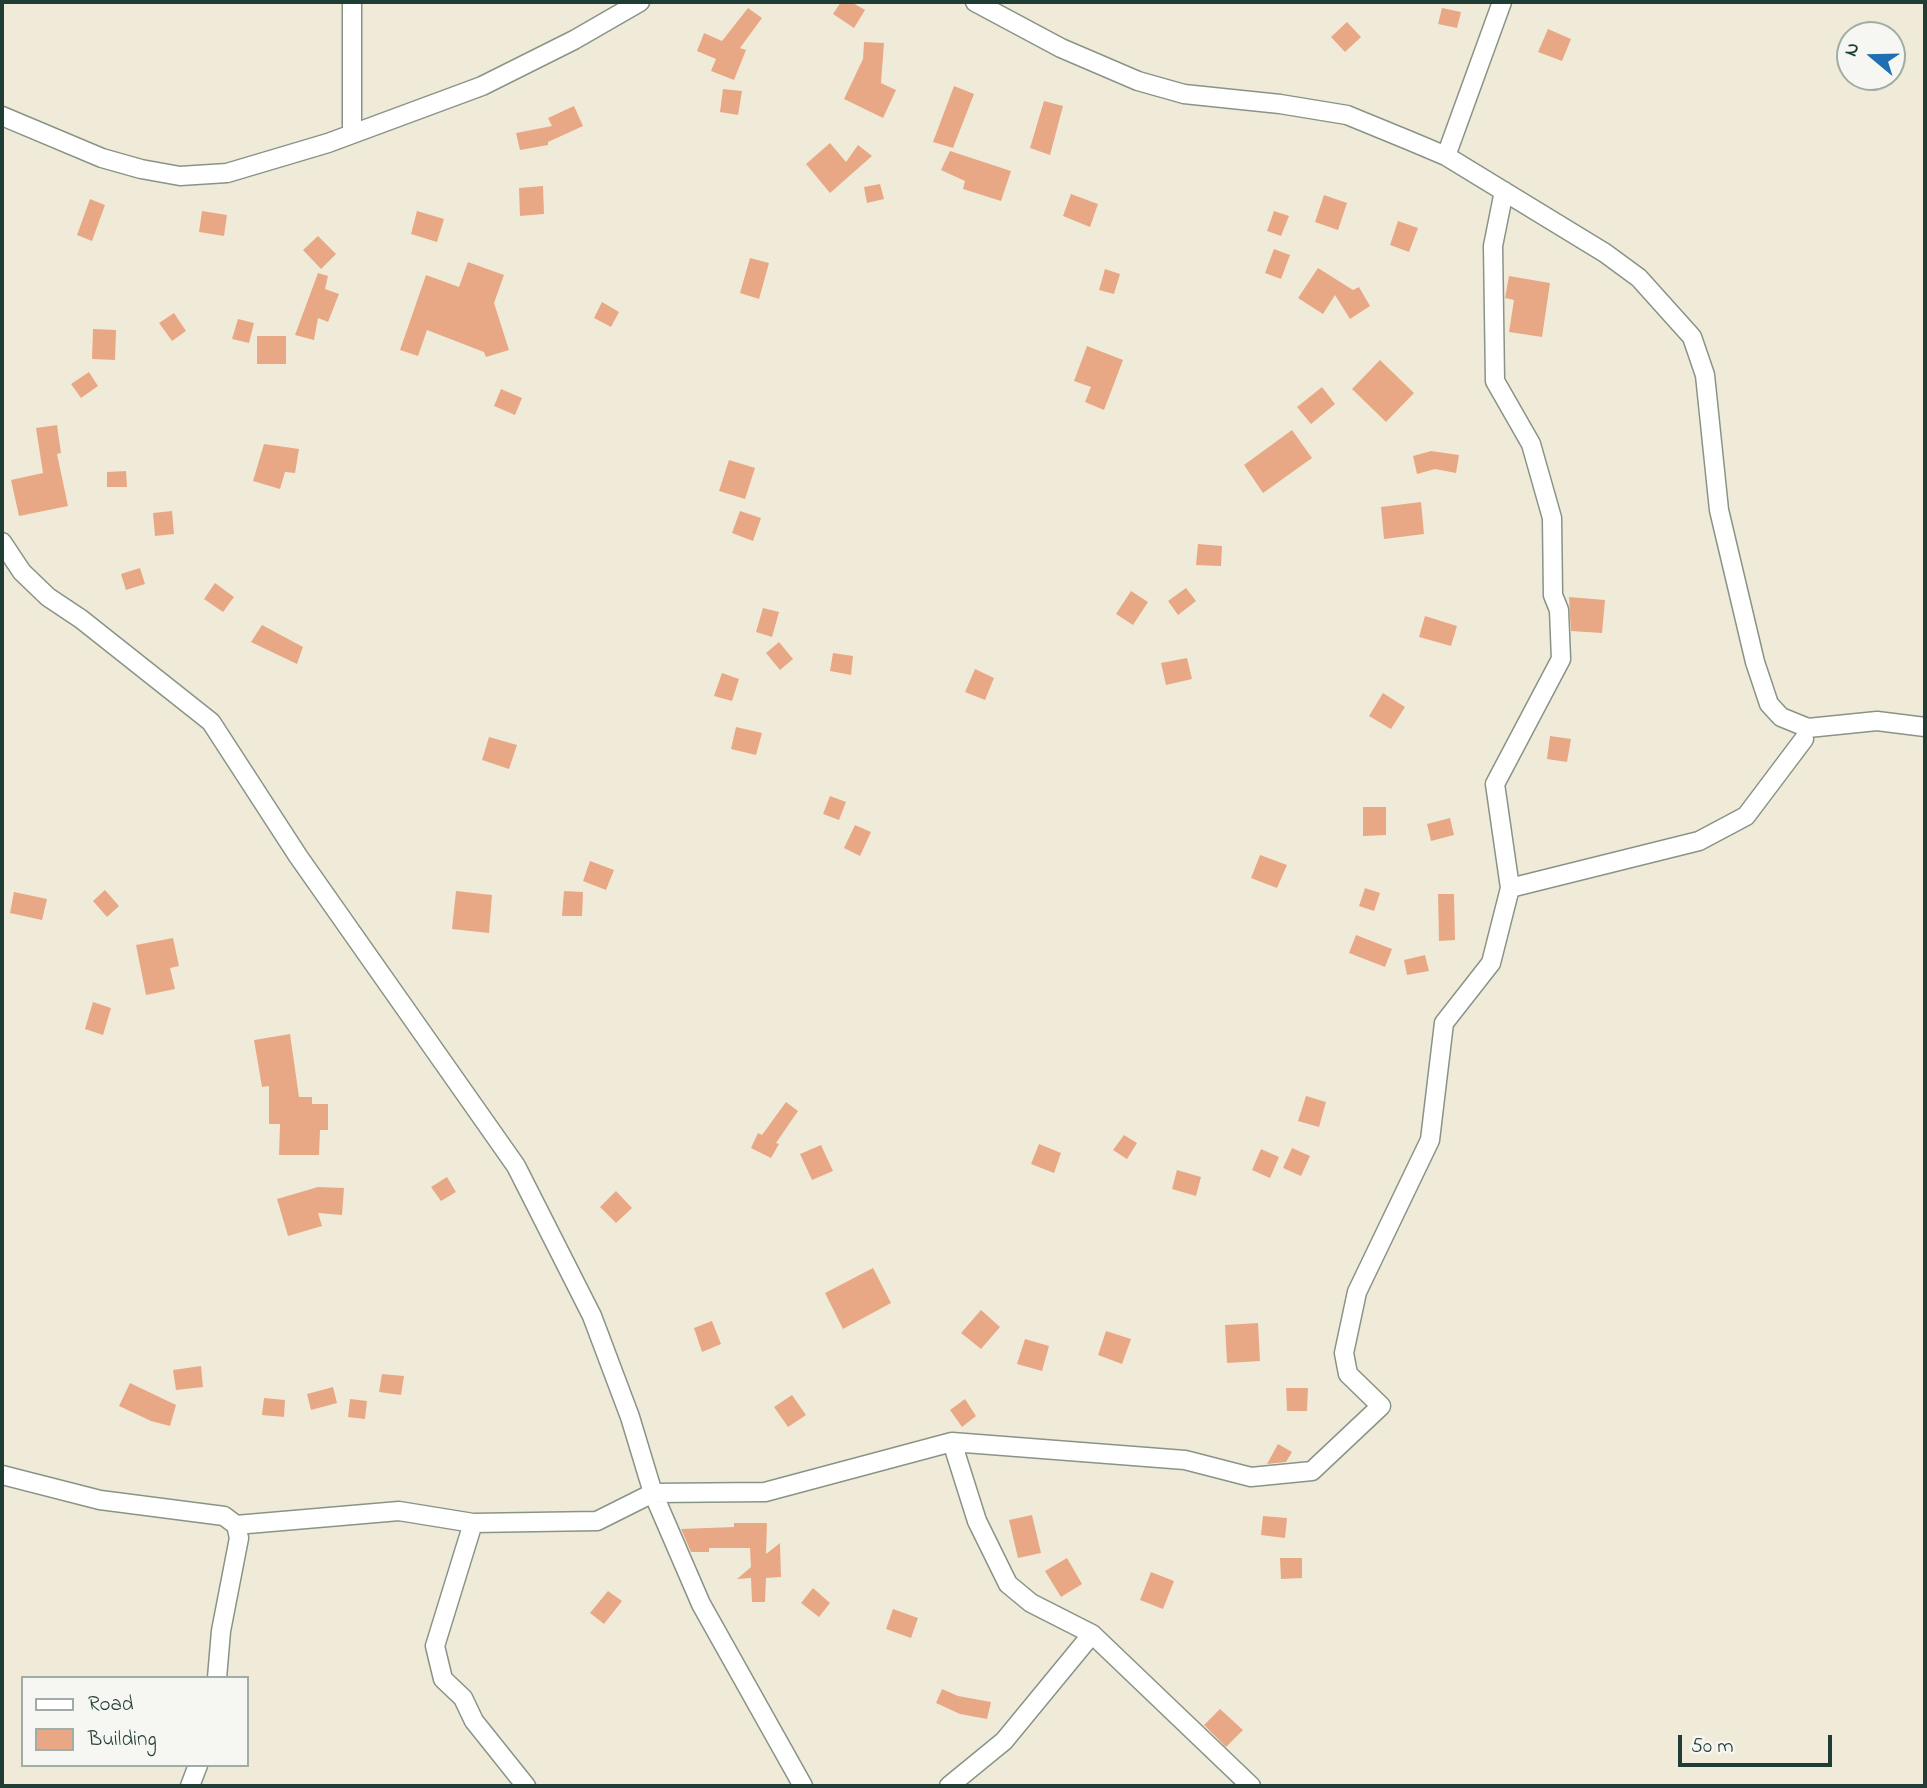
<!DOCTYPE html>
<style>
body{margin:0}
#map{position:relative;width:1927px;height:1788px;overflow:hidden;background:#f0ebd8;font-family:"Indie Flower",sans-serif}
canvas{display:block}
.frame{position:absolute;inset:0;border:4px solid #1f3d34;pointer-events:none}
.legend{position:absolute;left:21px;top:1676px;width:228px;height:91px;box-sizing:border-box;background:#f6f6f2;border:2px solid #a0aca6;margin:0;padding:9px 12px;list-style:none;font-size:21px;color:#1f3d34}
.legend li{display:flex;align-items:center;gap:14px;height:35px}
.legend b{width:35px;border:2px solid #a0aca6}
.north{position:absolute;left:1836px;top:21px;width:70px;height:70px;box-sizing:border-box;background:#f6f6f2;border:2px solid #a0aca6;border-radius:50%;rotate:289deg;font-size:19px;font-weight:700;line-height:28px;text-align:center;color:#1f3d34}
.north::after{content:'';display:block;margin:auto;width:24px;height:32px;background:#1f6fb2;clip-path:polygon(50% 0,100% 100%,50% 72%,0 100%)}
.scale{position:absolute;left:1678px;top:1735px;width:154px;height:32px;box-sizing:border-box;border:4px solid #1f3d34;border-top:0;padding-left:9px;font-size:21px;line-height:24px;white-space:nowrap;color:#1f3d34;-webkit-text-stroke:5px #f6f6f2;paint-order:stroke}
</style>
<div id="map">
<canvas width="1927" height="1788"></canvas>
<div class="frame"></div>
<ul class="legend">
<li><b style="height:9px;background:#fff"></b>Road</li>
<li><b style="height:19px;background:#e8a886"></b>Building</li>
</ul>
<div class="north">N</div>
<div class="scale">50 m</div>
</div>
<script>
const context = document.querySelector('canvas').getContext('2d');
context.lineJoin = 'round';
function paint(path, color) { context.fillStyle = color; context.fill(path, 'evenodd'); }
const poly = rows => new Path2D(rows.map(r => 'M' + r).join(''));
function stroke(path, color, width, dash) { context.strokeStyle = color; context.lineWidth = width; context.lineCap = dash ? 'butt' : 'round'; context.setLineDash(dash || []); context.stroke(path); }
paint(poly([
 [841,2,851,2,865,10,854,28,833,14],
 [748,8,762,18,740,48,746,50,734,80,711,71,716,59,697,51,704,33,722,41],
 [1442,8,1461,12,1457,28,1438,24],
 [1347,22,1361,37,1345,52,1331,37],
 [1548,29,1571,39,1562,61,1538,52],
 [864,42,884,43,881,83,896,90,883,118,844,99,863,59],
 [954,86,974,94,953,148,933,142],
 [723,89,742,91,738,115,720,112],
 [1044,101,1063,106,1050,155,1030,148],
 [574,106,583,126,548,142,548,145,520,150,516,133,552,126,548,118],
 [830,143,846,162,858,145,872,156,830,193,806,164],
 [950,151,1011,171,1001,201,963,189,965,181,941,170],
 [880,184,884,199,867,203,864,187],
 [543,186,544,214,520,216,519,188],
 [1071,194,1098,204,1090,227,1063,216],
 [1324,195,1347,203,1338,230,1315,222],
 [90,199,105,205,92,241,77,235],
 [202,211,227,215,224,236,199,232],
 [417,211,444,219,437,242,411,234],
 [1274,211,1289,216,1281,236,1267,231],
 [1398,221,1418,228,1409,252,1390,245],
 [318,236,336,254,321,269,303,250],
 [1274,249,1290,255,1281,279,1265,273],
 [750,258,769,263,759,299,740,293],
 [468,262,504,275,494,303,509,350,486,357,484,352,427,330,418,356,400,350,426,275,459,287],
 [1318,268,1353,290,1359,287,1370,306,1350,319,1335,295,1323,314,1298,298],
 [1105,269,1120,274,1114,294,1099,290],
 [318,273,328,276,325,289,339,294,328,322,318,318,314,340,295,335],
 [1509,276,1550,283,1542,337,1509,332,1514,300,1505,298],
 [602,302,619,312,611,327,594,318],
 [174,313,186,331,172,341,159,323],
 [238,319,254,323,249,343,232,339],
 [93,329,116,330,115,360,92,359],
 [257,336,286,336,286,364,257,364],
 [1087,346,1123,360,1104,410,1085,402,1091,387,1074,381],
 [1380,360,1414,393,1386,422,1352,389],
 [89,372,98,386,81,398,71,384],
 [1322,387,1335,404,1311,424,1297,407],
 [501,389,522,398,515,415,494,406],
 [57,425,61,453,57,454,68,506,19,516,11,480,43,473,36,428],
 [1292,430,1312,458,1263,493,1244,465],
 [264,444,299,449,295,473,285,472,280,489,253,481],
 [1431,451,1459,455,1456,473,1435,469,1417,474,1413,456],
 [729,460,755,468,745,499,719,491],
 [126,471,127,487,107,487,107,472],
 [1421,502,1424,534,1384,539,1381,507],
 [172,511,174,534,155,536,153,513],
 [740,511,761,518,753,541,732,533],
 [1198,544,1222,546,1221,566,1196,565],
 [140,568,145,584,126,590,121,574],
 [215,583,234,597,223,612,204,599],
 [1186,588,1196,601,1178,615,1168,601],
 [1131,591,1148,602,1133,625,1116,614],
 [1569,597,1605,600,1602,633,1571,631],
 [763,608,779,612,772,637,756,632],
 [1425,616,1457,626,1451,646,1419,637],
 [262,625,303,647,297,664,251,642],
 [779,642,793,659,780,670,766,653],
 [833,653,853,656,851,675,830,671],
 [1187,658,1192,679,1166,685,1161,663],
 [975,669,994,678,985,700,965,692],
 [722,673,739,679,732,701,714,696],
 [1383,693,1405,707,1391,729,1369,716],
 [736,727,762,733,756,755,731,749],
 [1550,736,1571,739,1567,762,1547,759],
 [489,737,517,745,509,769,482,760],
 [830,796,846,802,839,820,823,814],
 [1363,807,1386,807,1386,835,1363,836],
 [1450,818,1454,835,1431,841,1427,824],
 [855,825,871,832,860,856,844,848],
 [1260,855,1287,865,1277,888,1251,878],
 [590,861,614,870,606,890,583,881],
 [1365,888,1380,893,1374,911,1359,906],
 [105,890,119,906,107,917,93,901],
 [456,891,492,895,489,933,452,929],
 [564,891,583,892,582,916,562,916],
 [14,892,47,899,42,920,10,913],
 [1438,894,1454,894,1455,940,1439,941],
 [1356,935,1392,949,1385,967,1349,953],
 [173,938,179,966,170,968,175,989,146,995,136,945],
 [1425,955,1429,971,1407,975,1404,960],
 [93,1002,111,1008,103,1035,85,1029],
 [290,1034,299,1097,312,1097,312,1104,328,1104,328,1130,320,1130,319,1155,279,1155,280,1124,269,1124,269,1086,262,1087,254,1040],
 [1306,1096,1326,1102,1319,1127,1298,1121],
 [786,1102,798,1111,776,1143,779,1144,771,1158,751,1148,758,1133,762,1135],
 [1124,1135,1137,1143,1127,1159,1113,1150],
 [1039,1144,1061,1153,1054,1173,1031,1164],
 [821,1145,833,1171,812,1180,800,1154],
 [1292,1148,1310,1156,1301,1176,1283,1168],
 [1261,1149,1279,1157,1270,1178,1252,1170],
 [1177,1170,1201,1177,1196,1196,1172,1189],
 [447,1177,456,1192,441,1201,431,1187],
 [318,1187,344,1188,342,1215,318,1213,322,1226,288,1236,277,1199],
 [616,1191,632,1208,616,1223,600,1207],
 [873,1268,891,1303,843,1329,825,1293],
 [981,1310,1000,1327,981,1349,961,1333],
 [712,1321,721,1344,702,1352,694,1328],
 [1258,1323,1260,1361,1227,1363,1225,1325],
 [1106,1331,1131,1339,1122,1364,1098,1355],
 [1025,1339,1049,1346,1042,1371,1017,1364],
 [201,1366,203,1387,176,1390,173,1370],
 [382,1374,404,1376,401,1395,379,1392],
 [130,1383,176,1405,170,1426,151,1421,119,1406],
 [333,1387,337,1403,311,1410,307,1394],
 [1286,1388,1308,1388,1307,1411,1287,1411],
 [792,1395,806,1415,788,1427,774,1407],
 [264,1398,285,1400,284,1417,262,1415],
 [350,1399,367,1401,365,1419,348,1417],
 [965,1399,976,1416,962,1427,950,1410],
 [1278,1444,1292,1452,1286,1462,1267,1464],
 [1032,1515,1041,1553,1018,1558,1009,1520],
 [1263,1516,1287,1518,1285,1538,1261,1535],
 [734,1523,767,1523,766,1554,780,1543,781,1577,766,1578,765,1602,752,1602,751,1578,737,1579,751,1567,750,1548,709,1548,709,1552,691,1552,681,1529,734,1527],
 [1067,1558,1082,1584,1061,1597,1045,1571],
 [1280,1558,1302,1558,1302,1578,1281,1579],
 [1151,1572,1174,1581,1163,1609,1140,1600],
 [813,1588,830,1603,819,1617,801,1603],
 [608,1591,622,1601,604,1624,590,1613],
 [893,1609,918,1618,911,1638,886,1629],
 [942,1689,958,1696,991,1702,987,1719,960,1714,936,1703],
 [1220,1709,1243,1730,1226,1747,1204,1725]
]), '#e8a886');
const minor = poly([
 [352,2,352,134],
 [975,2,1061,48,1138,81,1184,94,1280,104,1347,115,1408,140,1446,156,1605,253,1639,278,1692,337,1705,375,1719,510,1755,662,1769,704,1781,717,1808,728,1877,721,1925,727],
 [2,116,102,158,141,169,180,176,227,173,328,143,482,86,574,40,640,2],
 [1446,156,1502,2],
 [2,542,22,572,48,597,81,619,211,722,298,856,516,1166,592,1316,630,1417,653,1493,701,1604,803,1786],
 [1510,888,1699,841,1746,816,1804,739],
 [952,1442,977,1521,1008,1584,1031,1603,1092,1634,1251,1786],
 [2,1475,100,1500,224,1516,236,1525,239,1538,221,1631,217,1678],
 [473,1523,435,1646,443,1679,463,1698,474,1721,526,1786],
 [236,1525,399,1511,473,1523,597,1521,653,1493,765,1492,952,1442,1185,1460,1251,1477,1312,1471,1381,1406,1348,1374,1344,1353,1357,1292,1430,1140,1444,1023,1491,963,1510,888,1495,784,1561,659,1559,610,1553,595,1552,518,1531,444,1495,381,1493,246,1504,191],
 [190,1786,198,1765],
 [949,1786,1004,1741,1092,1634]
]);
stroke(minor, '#889486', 21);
stroke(minor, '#fff', 18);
</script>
